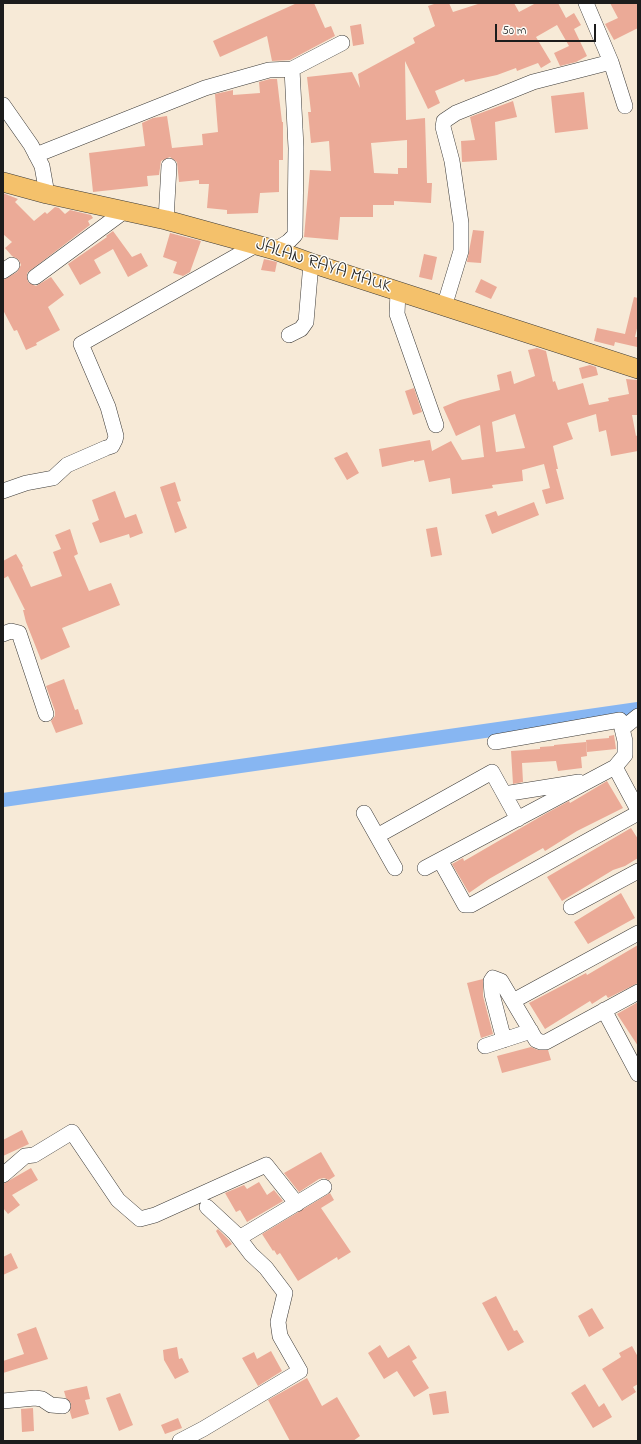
<!DOCTYPE html>
<style>
body{margin:0}
#map{position:relative;width:641px;height:1444px;overflow:hidden;background:#f7ead7;font-family:"Indie Flower",sans-serif}
canvas{display:block}
.frame{position:absolute;inset:0;border:4px solid #1c1c1c;pointer-events:none}
.scale{position:absolute;left:495px;top:24px;width:101px;height:18px;box-sizing:border-box;border:2px solid #1c1c1c;border-top:0;padding-left:5px;font-size:12px;line-height:14px;white-space:nowrap;color:#1c1c1c;-webkit-text-stroke:3px #fdfcf7;paint-order:stroke}
</style>
<div id="map">
<canvas width="641" height="1444"></canvas>
<div class="frame"></div>
<div class="scale">50 m</div>
</div>
<script>
const context = document.querySelector('canvas').getContext('2d');
context.lineJoin = 'round';
const poly = rows => new Path2D(rows.map(r => 'M' + r).join(''));
function stroke(path, color, width, dash) { context.strokeStyle = color; context.lineWidth = width; context.lineCap = dash ? 'butt' : 'round'; context.setLineDash(dash || []); context.stroke(path); }
function paint(path, color) { context.fillStyle = color; context.fill(path, 'evenodd'); }
function drawText(font, color, halo, rows, align = 'center') {
  context.font = font + ' "Indie Flower",sans-serif'; context.lineWidth = 3; context.setLineDash([]); context.textBaseline = 'middle'; context.strokeStyle = halo; context.fillStyle = color; for (const [text, x, y, turn = 0] of rows) {
    context.save(); context.translate(x, y); context.rotate((+turn || 0) * Math.PI / 180); context.textAlign = isNaN(turn) ? turn : align; if (halo) context.strokeText(text, 0, 0); context.fillText(text, 0, 0); context.restore();
  }
}
stroke(poly([
 [3,800,638,709]
]), '#87b6f2', 14);
paint(poly([
 [297,3,314,3,325,28,331,26,335,36,290,60,272,61,267,36,220,57,213,41],
 [437,3,449,3,453,12,481,3,514,3,519,12,536,3,558,3,566,18,574,13,581,25,574,29,587,56,576,62,560,66,554,53,569,46,557,25,536,37,551,62,541,68,538,63,517,71,516,68,497,75,465,82,464,79,435,91,440,103,428,109,405,61,406,120,425,118,427,183,432,183,431,203,394,201,394,205,373,205,373,217,340,217,338,240,304,237,310,170,331,171,329,141,311,143,308,112,311,112,307,77,352,72,360,88,358,74,415,43,413,38,435,26,428,6],
 [407,140,407,168,398,168,398,174,374,173,371,143],
 [610,3,638,3,638,28,614,40,605,24,618,18],
 [361,24,364,44,353,46,350,26],
 [270,79,277,79,282,122,283,122,283,160,279,160,279,192,260,193,258,213,227,214,227,210,207,208,209,184,199,184,199,180,179,182,177,162,170,157,161,161,159,175,147,176,148,186,93,192,89,153,145,146,142,123,153,118,167,116,172,148,203,145,202,134,218,132,215,94,233,90,233,95,260,93,259,82],
 [584,92,588,129,555,133,551,96],
 [513,101,517,117,495,122,497,160,462,162,461,141,475,140,470,117],
 [3,193,18,199,15,202,34,221,45,212,47,214,55,207,59,208,65,214,70,210,91,215,93,218,88,221,90,225,27,273,28,282,36,286,51,277,64,295,48,307,60,330,36,343,37,345,26,350,17,330,14,331,3,310,3,280,17,272,21,265,19,260,12,256,5,248,12,242,3,234],
 [473,230,484,231,481,263,467,262],
 [113,231,132,257,141,253,148,266,128,277,113,249,94,260,101,273,80,285,68,264,107,237,106,236],
 [170,233,201,241,190,272,183,276,173,273,177,262,163,257],
 [424,254,437,257,432,280,419,277],
 [264,259,277,262,275,272,261,270],
 [481,279,497,287,491,299,475,292],
 [634,297,638,298,638,324,635,337,638,337,637,347,615,342,614,346,594,341,597,328,625,334],
 [537,348,546,351,553,382,555,381,558,390,583,383,589,405,609,401,608,398,629,394,626,379,638,380,638,415,632,415,636,436,638,435,638,451,611,456,606,430,599,432,596,414,567,423,573,439,553,446,558,469,556,469,564,499,546,504,542,490,550,488,544,464,522,470,523,481,492,485,493,488,452,494,450,478,429,482,424,460,414,462,414,460,382,467,379,449,430,440,432,451,451,441,462,460,484,457,480,425,456,436,443,407,460,400,500,390,497,375,511,371,514,384,535,376,528,350],
 [515,414,525,448,496,452,492,422],
 [590,365,596,367,598,375,582,379,579,368],
 [414,388,422,412,413,415,405,391],
 [347,452,359,473,347,480,334,458],
 [175,482,181,501,177,502,187,528,175,533,160,487],
 [115,491,125,518,136,514,143,533,130,538,129,534,100,543,92,523,99,520,92,500],
 [534,502,539,515,492,534,485,515,496,511,498,516],
 [437,527,442,555,431,557,426,529],
 [70,529,78,554,74,556,89,591,111,583,120,605,62,628,70,647,41,660,26,622,23,610,25,610,8,576,3,579,3,561,16,554,23,566,22,567,31,587,62,576,53,552,61,549,55,535],
 [64,679,75,710,78,709,83,724,56,733,51,721,55,716,55,711,46,686],
 [614,735,616,749,587,752,586,740,609,738,609,736],
 [586,742,587,756,581,757,582,768,558,771,556,761,522,763,523,782,513,784,511,751,540,749,540,747,554,746,554,745],
 [607,781,623,808,577,831,545,851,543,848,489,879,469,893,452,864,463,858,464,861,545,814,569,801,570,803],
 [631,828,638,839,638,858,625,866,613,870,562,901,547,877],
 [621,893,635,918,588,944,574,922],
 [638,945,638,983,608,998,606,995,592,1004,590,1001,545,1029,529,1003,586,973,587,975],
 [483,979,483,996,493,1034,481,1038,467,983],
 [638,1002,638,1046,617,1014],
 [531,1047,538,1050,548,1050,551,1060,502,1073,497,1056],
 [22,1130,29,1144,3,1156,3,1140],
 [321,1152,335,1176,329,1180,324,1178,319,1179,299,1192,284,1173],
 [31,1168,38,1180,12,1195,20,1205,8,1214,3,1208,3,1184],
 [259,1182,267,1195,274,1190,283,1201,247,1222,240,1210,236,1212,225,1193,244,1185,247,1189],
 [330,1193,334,1200,321,1208,351,1252,338,1260,337,1257,298,1281,280,1253,277,1255,274,1250,273,1251,262,1234],
 [218,1229,228,1239,232,1244,226,1248,216,1231],
 [11,1253,18,1268,3,1275,3,1257],
 [496,1296,514,1331,517,1330,524,1342,508,1351,482,1303],
 [592,1308,604,1328,589,1337,578,1316],
 [36,1327,48,1359,3,1373,3,1361,24,1354,17,1334],
 [380,1345,388,1358,409,1345,417,1358,412,1361,429,1388,414,1397,397,1371,384,1379,368,1353],
 [632,1346,638,1357,638,1384,633,1387,636,1392,622,1401,602,1369,621,1357,619,1353],
 [177,1347,179,1359,182,1358,189,1372,175,1379,164,1360,163,1350],
 [271,1351,282,1371,258,1386,242,1358,254,1352,257,1359],
 [307,1378,322,1406,337,1397,360,1436,353,1441,290,1441,268,1400],
 [585,1384,599,1407,604,1403,612,1417,593,1428,571,1393],
 [87,1386,90,1399,85,1400,89,1414,72,1419,70,1412,71,1403,66,1398,64,1391],
 [446,1391,449,1413,433,1415,429,1394],
 [120,1393,133,1425,119,1431,106,1398],
 [33,1408,34,1431,22,1432,21,1409],
 [178,1418,182,1428,165,1434,161,1425]
]), '#ebaa97');
const minor = poly([
 [586,3,611,62,625,106],
 [3,105,31,145,42,166,47,194],
 [36,155,205,88,269,70,292,69,342,43],
 [166,220,169,166],
 [275,250,288,242,295,235,296,148,292,69],
 [3,271,12,265],
 [35,277,126,210],
 [398,292,397,314,436,425],
 [444,307,461,251,461,223,452,161,443,127,444,121,456,113,533,82,611,62],
 [289,335,301,329,306,322,311,263],
 [3,491,26,483,53,478,67,465,106,448,112,446,115,440,116,436,108,407,81,344,256,245],
 [3,634,11,631,19,633,46,714],
 [623,728,638,716],
 [495,742,620,720,625,741,625,755,615,767,638,810],
 [615,767,440,860,465,905,471,905,638,813],
 [504,794,579,782],
 [364,813,395,868],
 [377,836,492,772,518,819],
 [425,868,440,860],
 [571,907,638,871],
 [513,1001,638,933],
 [604,1010,638,1074],
 [504,1040,492,994,491,981,493,978,501,981,536,1040,541,1042,546,1042,638,992],
 [485,1046,531,1031],
 [3,1175,25,1156,34,1155,72,1132,118,1200,140,1219,155,1215,266,1165,297,1204],
 [239,1238,324,1187],
 [3,1401,35,1398,42,1399,51,1405,63,1406],
 [180,1441,203,1429,300,1371,280,1336,278,1322,285,1293,266,1268,251,1254,235,1233,207,1207]
]);
const major = poly([
 [3,182,47,194,166,220,275,250,311,263,638,369]
]);
stroke(minor, '#3d3b38', 16);
stroke(major, '#3d3b38', 20);
stroke(minor, '#fff', 15);
stroke(major, '#f4c16b', 19);
drawText('18px', '#1c1c1c', '#fdfcf7', [
 ["JALAN RAYA MAUK",323,267,18]
]);
</script>
